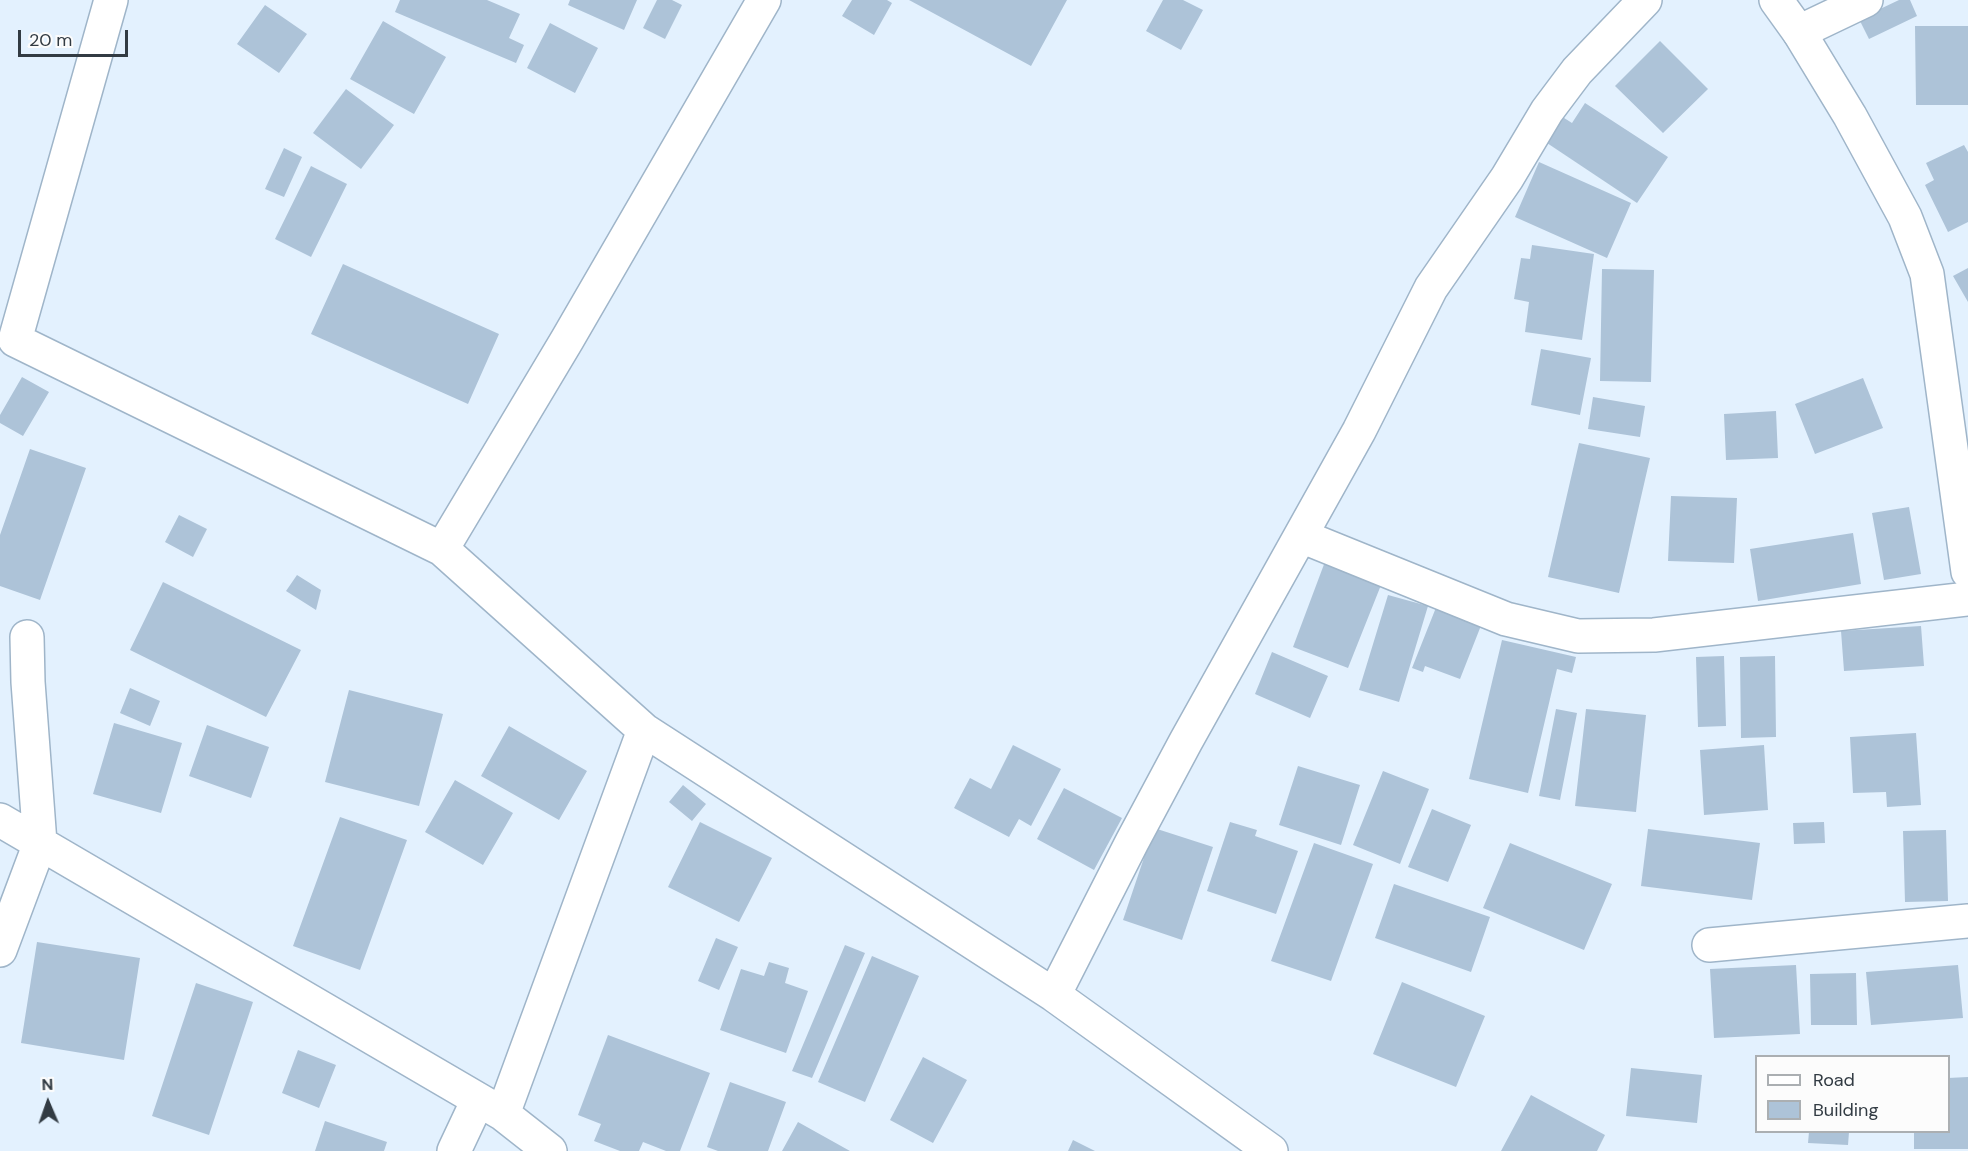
<!DOCTYPE html>
<style>
body{margin:0}
#map{position:relative;width:1968px;height:1151px;overflow:hidden;background:#e3f1fe;font-family:"DM Sans",sans-serif}
canvas{display:block}
.legend{position:absolute;left:1755px;top:1055px;width:195px;height:78px;box-sizing:border-box;background:#fcfcfc;border:2px solid #abafb2;margin:0;padding:8px 10px;list-style:none;font-size:18px;color:#323b43}
.legend li{display:flex;align-items:center;gap:12px;height:30px}
.legend b{width:30px;border:2px solid #abafb2}
.north{position:absolute;left:18px;top:1073px;width:60px;height:60px;-webkit-text-stroke:4px #fcfcfc;paint-order:stroke;rotate:358deg;font-size:16px;font-weight:700;line-height:24px;text-align:center;color:#323b43}
.north::after{content:'';display:block;margin:auto;width:21px;height:27px;background:#323b43;clip-path:polygon(50% 0,100% 100%,50% 72%,0 100%)}
.scale{position:absolute;left:18px;top:30px;width:110px;height:27px;box-sizing:border-box;border:3px solid #323b43;border-top:0;padding-left:8px;font-size:18px;line-height:21px;white-space:nowrap;color:#323b43;-webkit-text-stroke:4px #fcfcfc;paint-order:stroke}
</style>
<div id="map">
<canvas width="1968" height="1151"></canvas>
<ul class="legend">
<li><b style="height:8px;background:#fff"></b>Road</li>
<li><b style="height:16px;background:#adc3d8"></b>Building</li>
</ul>
<div class="north">N</div>
<div class="scale">20 m</div>
</div>
<script>
const context = document.querySelector('canvas').getContext('2d');
context.lineJoin = 'round';
function paint(path, color) { context.fillStyle = color; context.fill(path, 'evenodd'); }
const poly = rows => new Path2D(rows.map(r => 'M' + r).join(''));
function stroke(path, color, width, dash) { context.strokeStyle = color; context.lineWidth = width; context.lineCap = dash ? 'butt' : 'round'; context.setLineDash(dash || []); context.stroke(path); }
paint(poly([
 [400,0,487,0,520,14,509,38,524,45,516,63,395,12],
 [570,0,637,0,624,30,568,5],
 [657,0,672,0,682,5,665,39,643,28],
 [852,0,887,0,892,3,874,35,842,16],
 [909,0,1067,0,1031,66],
 [1163,0,1183,0,1203,10,1181,50,1146,31],
 [1899,0,1910,0,1917,16,1869,39,1859,19],
 [265,5,307,34,279,73,237,44],
 [383,21,446,57,414,114,350,79],
 [550,23,598,48,575,93,527,68],
 [1915,26,1968,26,1968,105,1916,105],
 [1660,41,1708,89,1663,133,1615,86],
 [346,89,394,125,361,169,313,133],
 [1585,103,1668,157,1637,203,1544,141,1561,116,1572,123],
 [1964,145,1968,152,1968,222,1948,232,1925,185,1934,180,1926,163],
 [284,148,302,157,284,197,265,189],
 [1539,162,1631,203,1607,258,1515,217],
 [311,166,347,184,311,257,275,239],
 [1532,245,1594,254,1582,340,1525,332,1529,302,1514,299,1521,258,1530,259],
 [343,264,499,334,468,404,311,334],
 [1968,268,1968,302,1953,276],
 [1602,269,1654,270,1651,382,1600,381],
 [1541,349,1591,358,1580,415,1531,405],
 [22,377,49,392,23,436,0,423,0,415],
 [1863,378,1883,428,1815,454,1795,404],
 [1593,397,1645,406,1640,437,1588,429],
 [1776,411,1778,458,1726,460,1724,414],
 [1579,443,1650,458,1619,593,1548,577],
 [30,449,86,468,40,600,0,586,0,535],
 [1671,496,1737,498,1734,563,1668,561],
 [1909,507,1921,574,1884,580,1872,513],
 [179,515,207,529,193,557,165,542],
 [1853,533,1861,584,1758,601,1750,549],
 [1326,559,1383,580,1348,668,1293,647],
 [297,575,321,590,316,610,286,591],
 [163,582,301,650,266,717,130,650],
 [1388,595,1428,606,1399,702,1359,690],
 [1437,605,1482,623,1460,679,1425,666,1423,672,1412,668],
 [1921,626,1924,666,1844,671,1841,631],
 [1502,640,1576,657,1572,673,1557,669,1528,793,1469,779],
 [1272,652,1328,676,1310,718,1255,694],
 [1724,656,1726,726,1698,727,1696,657],
 [1775,656,1776,737,1741,738,1740,657],
 [130,688,160,701,150,726,120,713],
 [349,690,443,714,419,806,325,782],
 [1556,709,1577,713,1560,800,1539,796],
 [1586,709,1646,715,1636,812,1575,806],
 [114,723,182,743,161,813,93,794],
 [207,725,269,747,251,798,189,776],
 [509,726,587,771,559,820,481,776],
 [1916,733,1921,805,1887,807,1886,792,1853,793,1850,737],
 [1013,745,1061,769,1031,826,1019,819,1009,837,954,808,970,778,991,789],
 [1764,745,1768,810,1704,815,1700,750],
 [1298,766,1360,785,1341,845,1279,825],
 [1383,771,1429,789,1400,864,1353,845],
 [455,780,513,813,483,865,425,832],
 [683,785,706,804,692,821,669,802],
 [1064,788,1122,818,1094,870,1037,839],
 [1432,809,1471,825,1448,882,1408,867],
 [340,817,407,840,360,970,293,946],
 [700,822,772,858,739,922,668,887],
 [1230,822,1257,830,1255,836,1298,851,1276,914,1207,891],
 [1824,822,1825,843,1794,844,1793,823],
 [1154,828,1213,847,1182,940,1123,920],
 [1648,829,1760,843,1752,900,1641,886],
 [1946,830,1948,901,1905,902,1903,831],
 [1314,843,1373,864,1331,981,1271,961],
 [1510,843,1612,884,1584,950,1483,908],
 [1394,884,1490,917,1471,972,1375,938],
 [716,938,738,947,719,990,698,981],
 [37,942,140,958,124,1060,21,1043],
 [845,945,865,953,812,1078,792,1071],
 [872,956,919,976,865,1102,818,1082],
 [769,962,789,968,785,983,808,991,786,1053,720,1030,741,969,764,976],
 [1796,965,1800,1034,1714,1038,1710,969],
 [1958,965,1963,1018,1871,1025,1866,972],
 [1856,973,1857,1025,1811,1025,1810,974],
 [1402,982,1485,1016,1456,1087,1373,1054],
 [196,983,253,1002,209,1135,152,1116],
 [608,1035,710,1073,680,1151,666,1151,643,1142,639,1151,620,1151,594,1141,601,1124,578,1115],
 [298,1050,336,1065,319,1108,282,1093],
 [923,1057,967,1080,933,1143,890,1120],
 [1631,1068,1702,1075,1697,1123,1626,1116],
 [1968,1077,1968,1149,1914,1149,1914,1132,1948,1132,1948,1078],
 [730,1082,786,1102,768,1151,718,1151,707,1147],
 [1531,1095,1605,1135,1597,1151,1501,1151],
 [325,1121,387,1142,384,1151,315,1151],
 [798,1122,850,1151,782,1151],
 [1809,1132,1849,1132,1848,1145,1808,1143],
 [1073,1140,1095,1151,1068,1151]
]), '#adc3d8');
const minor = poly([
 [111,0,15,340,442,549,644,730,1054,995,1271,1151],
 [1799,32,1866,0],
 [1301,536,1506,619,1578,636,1654,635,1968,599],
 [442,549,567,340,764,0],
 [0,820,503,1114,644,730],
 [1709,945,1968,921],
 [0,950,40,843,28,682,27,637],
 [1054,995,1132,842,1186,741,1359,431,1431,288,1507,178,1547,111,1577,71,1645,0],
 [503,1114,550,1151],
 [454,1151,478,1100]
]);
const tertiary = poly([
 [1776,0,1799,32,1850,116,1905,217,1927,274,1968,572]
]);
stroke(minor, '#9fb5c9', 36);
stroke(tertiary, '#9fb5c9', 36);
stroke(minor, '#fff', 33);
stroke(tertiary, '#fff', 33);
</script>
